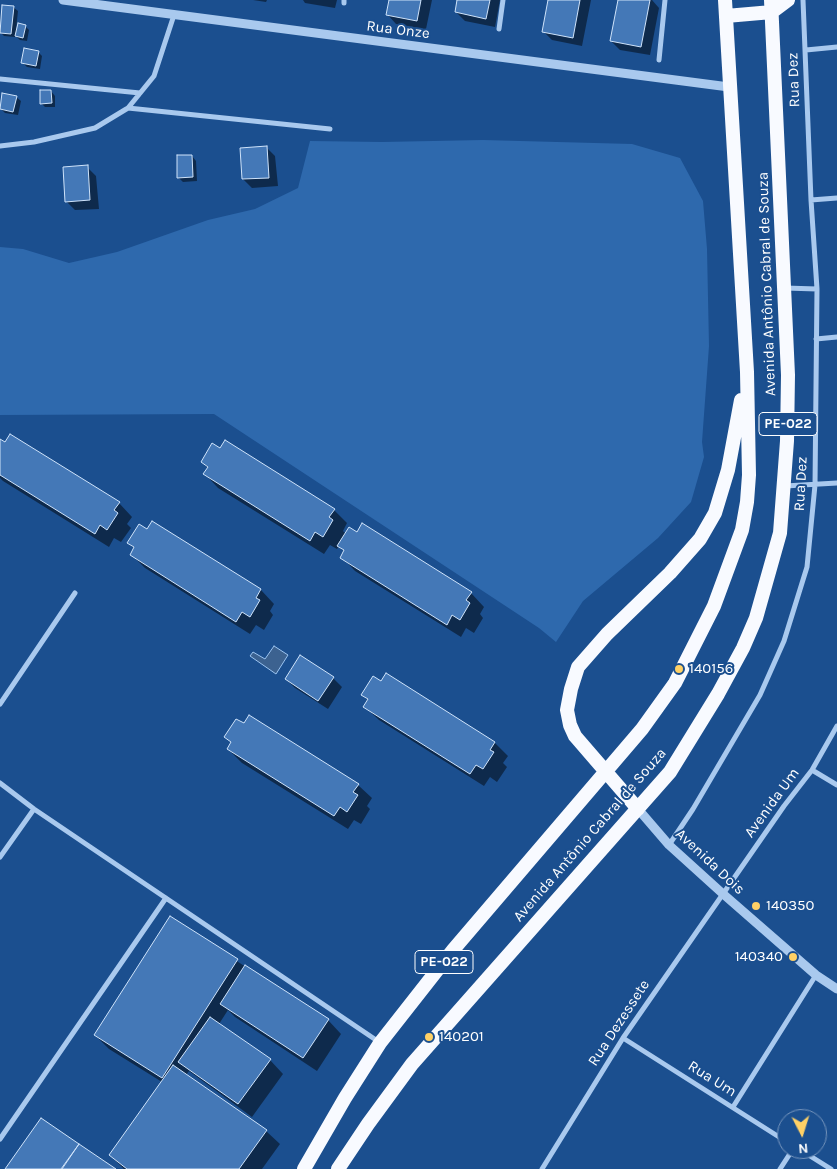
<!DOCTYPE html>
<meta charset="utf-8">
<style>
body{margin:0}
#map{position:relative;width:837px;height:1169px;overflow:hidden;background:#1b4f8f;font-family:Karla,sans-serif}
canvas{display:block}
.north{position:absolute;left:777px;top:1109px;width:50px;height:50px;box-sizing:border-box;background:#1b4f8f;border:1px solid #7695bc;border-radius:50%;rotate:175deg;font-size:14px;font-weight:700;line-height:20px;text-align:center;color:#fff}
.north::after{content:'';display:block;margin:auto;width:18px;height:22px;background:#ffd166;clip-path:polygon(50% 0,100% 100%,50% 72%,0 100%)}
</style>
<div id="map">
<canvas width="837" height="1169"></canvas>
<div class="north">N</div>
</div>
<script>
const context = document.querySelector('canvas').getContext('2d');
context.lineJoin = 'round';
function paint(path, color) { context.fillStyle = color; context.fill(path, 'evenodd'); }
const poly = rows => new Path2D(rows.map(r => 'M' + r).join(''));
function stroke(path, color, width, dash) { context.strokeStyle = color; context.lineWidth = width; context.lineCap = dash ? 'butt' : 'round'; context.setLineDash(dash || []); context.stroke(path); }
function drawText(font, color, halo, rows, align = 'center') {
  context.font = font + ' Karla,sans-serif'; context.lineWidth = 4; context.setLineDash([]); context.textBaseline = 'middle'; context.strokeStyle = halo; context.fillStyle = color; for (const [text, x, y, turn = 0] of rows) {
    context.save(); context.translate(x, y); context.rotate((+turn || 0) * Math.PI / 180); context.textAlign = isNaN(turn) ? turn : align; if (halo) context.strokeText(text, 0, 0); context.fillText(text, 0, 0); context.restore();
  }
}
paint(poly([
 [483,140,632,144,680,158,703,201,707,249,709,346,702,442,704,457,691,502,658,538,583,601,556,642,539,628,214,414,0,415,0,247,23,249,69,263,117,252,208,220,255,209,298,188,310,141,382,142]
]), '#2e69ad');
const water = poly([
 [274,646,288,655,276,674,250,656,253,652,265,659,274,646]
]);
paint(water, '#3c6290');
stroke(water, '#9cc4f0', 1);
paint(poly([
 [253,0,267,0,266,2],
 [303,0,337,0,335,8,305,3],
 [390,0,432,0,426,29,396,24,387,14],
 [458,0,500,0,495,27,465,21,456,12],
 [549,0,591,0,582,46,552,40,543,31],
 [619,0,652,0,659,8,650,55,620,50,611,41],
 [3,6,13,7,18,11,16,30,25,26,29,30,27,41,20,40,15,35,15,37,4,36,0,32],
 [38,52,42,56,40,69,27,67,22,62],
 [51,91,55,96,55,107,45,107,41,103],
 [16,97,21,101,18,115,5,113,1,109],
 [266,147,275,156,278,186,252,188,243,179],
 [192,156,196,161,197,181,183,182,178,177],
 [87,167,96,176,99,209,75,210,66,201],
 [0,440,119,503,132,517,127,524,131,528,121,542,114,538,109,547,3,481,0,478],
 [202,462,334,510,347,523,343,531,346,534,471,593,484,607,480,614,483,618,474,633,466,628,461,637,355,571,342,557,345,552,339,546,337,549,330,545,324,554,218,488,205,474,208,468],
 [153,523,261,590,274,604,270,611,273,615,264,630,256,625,250,634,145,568,131,554,135,549,129,543,147,531],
 [333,678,342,687,328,709,295,688,286,679],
 [363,695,495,743,508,756,503,763,507,767,497,782,490,777,484,786,379,720,365,707,369,701],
 [226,737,358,785,372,798,367,806,370,809,361,824,354,820,348,829,242,763,228,749,232,743],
 [170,918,328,1020,341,1034,317,1071,235,1017,228,1010,219,1024,270,1060,283,1074,252,1117,189,1071,186,1075,266,1131,280,1144,262,1169,124,1169,110,1155,162,1082,109,1049,95,1035]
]), '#0007');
const building = poly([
 [389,0,421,0,417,21,386,15,389,0],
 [457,0,490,0,486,19,455,12,457,0],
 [548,0,580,0,573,38,542,32,548,0],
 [618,0,650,0,641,47,610,41,618,0],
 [2,5,14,6,11,34,0,33,2,5],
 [18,23,26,25,23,38,15,36,18,23],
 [24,48,39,51,36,66,21,63,24,48],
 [40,90,51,90,52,103,40,104,40,90],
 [2,93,17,96,13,112,0,109,2,93],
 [267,146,269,178,242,179,240,148,267,146],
 [177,155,192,155,193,177,177,178,177,155],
 [88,165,90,200,65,202,63,167,88,165],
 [10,434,120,502,114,510,118,513,107,530,100,525,95,534,0,475,0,439,5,442,10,434],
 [225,440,335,509,329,517,333,520,323,537,315,532,310,541,203,474,208,467,201,462,212,443,220,448,225,440],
 [152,521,261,589,256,598,260,600,250,617,242,612,236,622,130,555,134,547,127,543,139,524,147,529,152,521],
 [362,523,472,592,466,600,470,603,460,620,452,615,447,625,340,558,344,550,337,546,349,527,357,532,362,523],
 [300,655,334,677,318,701,285,679,300,655],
 [386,673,495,742,490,750,494,752,483,769,476,765,470,774,363,707,368,699,361,695,373,676,381,681,386,673],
 [249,715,359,784,353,792,358,795,347,812,340,807,334,816,227,749,231,742,224,737,236,719,244,723,249,715],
 [170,916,238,959,162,1078,94,1035,170,916],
 [245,965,329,1019,303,1058,220,1004,245,965],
 [210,1017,271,1059,238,1104,178,1062,210,1017],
 [173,1065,267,1130,239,1169,127,1169,109,1155,173,1065],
 [41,1118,79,1144,61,1169,5,1169,41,1118],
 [79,1144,116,1169,62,1169,79,1144]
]);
paint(building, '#4478b7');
stroke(building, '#cfe3fa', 1);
stroke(poly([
 [344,3,344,0],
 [499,29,503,0],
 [806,50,837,47],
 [659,60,665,0],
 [0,79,140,93],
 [128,108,330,129],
 [0,146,34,142,95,128,128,108,154,76,174,15],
 [811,200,837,198],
 [785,288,817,289],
 [816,339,837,337],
 [785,486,837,483],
 [0,704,75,593],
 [812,770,837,785],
 [0,783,34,809,379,1042],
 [669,845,693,809,760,695,784,641,807,567,815,485,817,289,811,200,803,0],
 [0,857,34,809],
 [623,1038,787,1142],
 [733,1107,816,975],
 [0,1139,166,898],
 [799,1149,831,1169],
 [542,1169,623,1038,784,806,812,770,837,726],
 [780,1169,793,1149]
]), '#a9c9ee', 5);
stroke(poly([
 [63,0,729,87],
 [638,809,669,845,722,893,816,975,837,989]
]), '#a9c9ee', 9);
stroke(poly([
 [726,16,772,12,788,0],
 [638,809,575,736,570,725,567,710,571,689,578,667,607,634,670,573,700,539,715,513,728,470,741,400],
 [304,1169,345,1098,380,1043,453,950,642,729,675,683,714,606,742,530,747,502,749,475,747,372,725,0],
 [338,1169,368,1124,412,1064,670,772,718,694,743,648,756,618,780,533,787,441,788,375,771,0]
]), '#f8faff', 14);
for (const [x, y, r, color] of [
 [679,669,5,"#ffd166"],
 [756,906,5,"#ffd166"],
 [793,957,5,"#ffd166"],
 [429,1037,5,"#ffd166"]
]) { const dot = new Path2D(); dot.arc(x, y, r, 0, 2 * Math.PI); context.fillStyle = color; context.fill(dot); stroke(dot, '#1b4f8f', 2); }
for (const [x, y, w] of [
 [788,424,58],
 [444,962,58]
]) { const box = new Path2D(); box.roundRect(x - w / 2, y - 11.5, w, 23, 4); context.fillStyle = '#1b4f8f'; context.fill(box); stroke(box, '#fff', 1); }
drawText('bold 14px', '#fff', null, [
 ["PE-022",788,424],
 ["PE-022",444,962]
]);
drawText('15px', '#fff', '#1b4f8f', [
 ["Rua Onze",398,30,7],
 ["Rua Dez",794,80,-92],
 ["Avenida Antônio Cabral de Souza",767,284,-92],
 ["Rua Dez",801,484,-87],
 ["Avenida Um",772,803,-54],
 ["Avenida Antônio Cabral de Souza",590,835,-49],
 ["Avenida Dois",710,862,43],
 ["Rua Dezessete",619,1023,-57],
 ["Rua Um",712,1079,32]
]);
drawText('15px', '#fff', '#1b4f8f', [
 ["140156",689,669],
 ["140350",766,906],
 ["140340",783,957,"right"],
 ["140201",439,1037]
], 'left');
</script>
